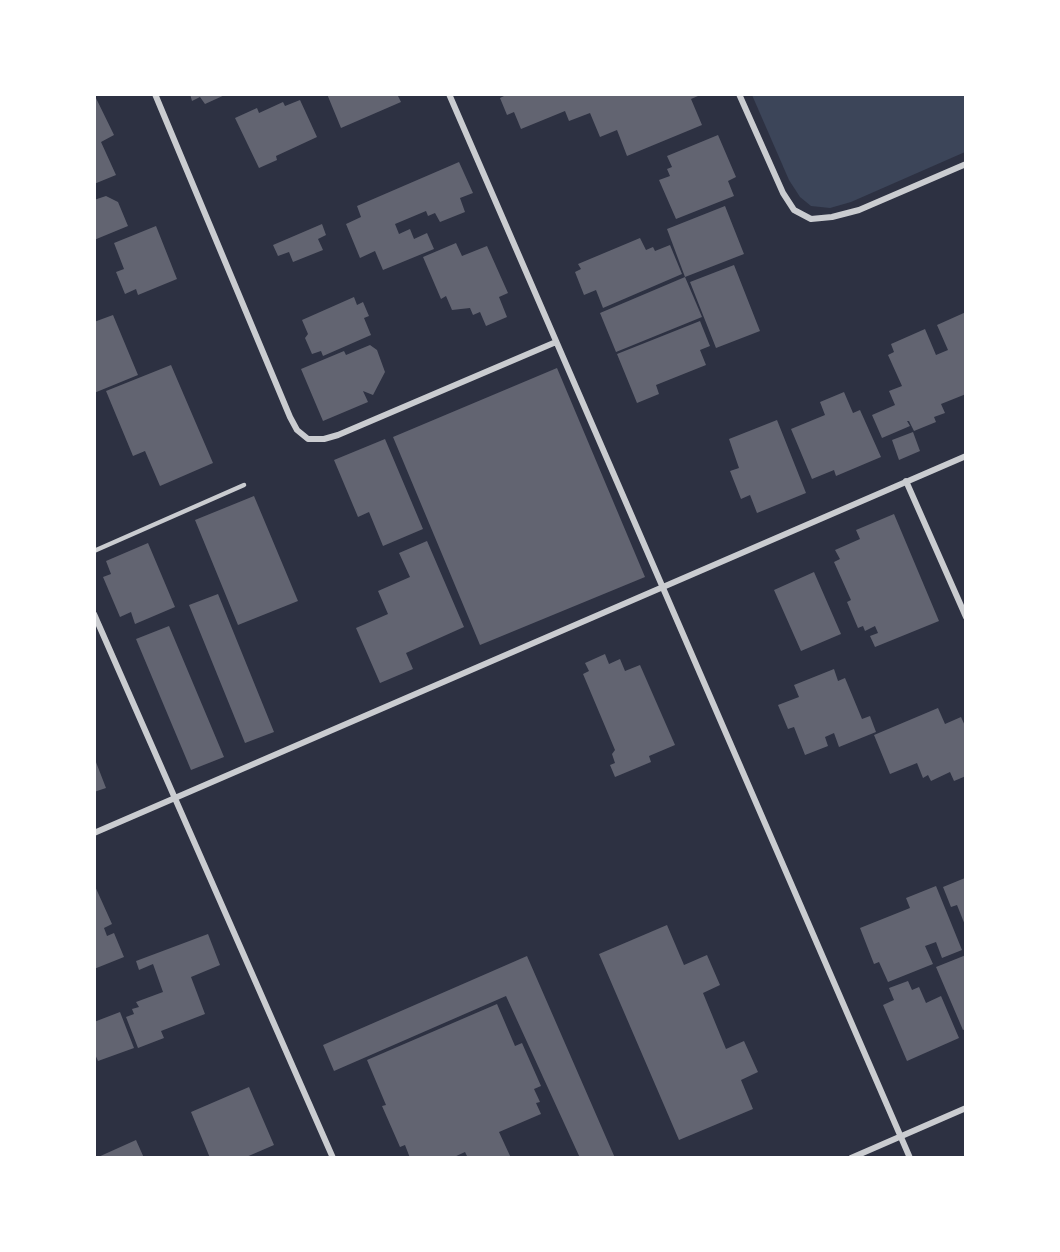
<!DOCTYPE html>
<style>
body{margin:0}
#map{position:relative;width:1060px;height:1252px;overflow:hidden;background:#2d3142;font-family:Overpass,sans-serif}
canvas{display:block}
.frame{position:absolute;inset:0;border:96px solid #fff;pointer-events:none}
</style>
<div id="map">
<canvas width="1060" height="1252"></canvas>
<div class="frame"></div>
</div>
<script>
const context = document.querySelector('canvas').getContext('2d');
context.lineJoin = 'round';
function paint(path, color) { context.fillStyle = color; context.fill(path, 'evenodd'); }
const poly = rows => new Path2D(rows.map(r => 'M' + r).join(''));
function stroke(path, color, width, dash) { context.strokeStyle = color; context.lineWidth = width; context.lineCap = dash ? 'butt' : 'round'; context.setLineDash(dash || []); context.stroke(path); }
paint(poly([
 [752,95,965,95,965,152,851,202,830,208,811,206,800,197,789,180]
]), '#3c4559');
paint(poly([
 [94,94,114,135,101,142,116,175,94,184],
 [190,94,227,94,205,104,200,97,192,101],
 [327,94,397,94,401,102,341,128],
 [508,94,697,94,698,96,691,99,702,125,627,156,617,130,600,137,590,113,569,121,565,111,521,129,514,112,507,115,500,98],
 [300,100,317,137,276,156,277,160,259,168,235,118,257,108,259,113,283,102,285,106],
 [718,135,736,177,728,181,734,196,676,219,659,180,670,176,667,169,672,167,667,156],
 [459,162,473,193,460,198,465,212,440,222,435,213,428,216,426,211,395,224,399,234,410,229,414,239,427,233,434,249,383,270,375,251,360,258,346,224,361,217,357,206],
 [106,196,118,202,128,226,94,240,94,200],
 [725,206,744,254,685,277,667,229],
 [322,224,326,235,318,239,323,250,293,262,289,252,278,256,273,245],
 [156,226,177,279,138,295,136,289,125,294,116,272,124,269,114,243],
 [640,238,646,250,653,247,655,251,670,245,682,274,603,308,596,290,584,295,575,272,581,269,578,264],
 [456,243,462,256,487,246,508,293,499,297,507,317,486,326,480,312,473,315,470,308,452,310,446,296,441,299,423,257],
 [734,265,760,331,716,348,690,282],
 [685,277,702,317,616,352,600,313],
 [354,297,357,305,363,302,369,316,364,318,371,335,323,356,321,351,312,354,305,338,308,334,302,320],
 [966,312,966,394,941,404,945,413,934,417,936,422,914,431,909,421,907,421,910,426,882,438,872,415,895,405,889,391,902,386,888,355,894,352,891,344,925,329,936,355,948,350,937,325],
 [113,315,138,375,94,393,94,322],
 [700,321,710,346,700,350,706,365,656,385,659,394,637,403,617,354],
 [370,345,377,350,385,372,373,395,363,391,368,402,323,421,301,369,344,351,346,355],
 [171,365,213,463,160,486,145,451,133,456,106,391],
 [557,368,645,577,480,645,393,437],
 [844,392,853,413,860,410,881,457,836,476,834,470,812,479,791,429,825,415,820,402],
 [777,420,806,493,757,513,750,495,741,499,730,471,739,468,729,439],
 [913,432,920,451,899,460,892,440],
 [385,439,423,529,383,546,369,512,358,517,334,460],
 [254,496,298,601,238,625,195,520],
 [894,514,939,621,875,647,870,636,878,633,875,626,865,631,863,626,858,628,847,602,851,600,834,562,840,559,835,550,860,539,856,530],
 [427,541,464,627,406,653,413,669,380,683,356,628,388,614,378,591,410,577,399,553],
 [148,543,175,607,135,624,131,612,120,617,103,577,111,574,106,561],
 [814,572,841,634,801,651,774,590],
 [218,594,274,732,245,743,189,605],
 [169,626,224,757,191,770,136,639],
 [605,654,609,664,620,659,625,671,640,665,675,745,649,756,651,762,615,777,610,765,615,763,612,754,615,750,583,674,589,671,585,663],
 [834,669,838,681,845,678,862,719,870,716,876,732,839,747,834,733,825,737,828,746,805,755,794,727,788,729,778,705,799,697,794,685],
 [938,708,945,724,961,717,966,728,966,776,954,781,950,772,931,781,928,775,923,778,917,763,890,774,874,735],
 [94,757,106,788,94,792],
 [965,878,965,925,957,905,951,907,943,887],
 [94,884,112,924,104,928,107,936,114,933,124,957,94,969],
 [936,886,962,950,942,958,936,942,925,946,933,964,888,982,879,962,874,964,860,928,910,908,906,898],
 [667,925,684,965,707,955,720,985,703,993,726,1049,744,1041,758,1072,741,1080,753,1109,679,1140,599,954],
 [208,934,220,965,191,977,205,1014,161,1031,164,1038,138,1048,126,1017,134,1014,132,1009,139,1007,136,1002,163,992,153,964,139,970,136,961],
 [966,955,966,1029,963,1030,936,967],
 [527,956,615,1158,580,1158,506,996,334,1071,323,1045],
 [908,981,912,990,919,987,926,1003,941,996,959,1038,907,1061,883,1005,894,1000,889,988],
 [497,1004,515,1046,522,1043,541,1086,534,1089,540,1102,536,1103,541,1114,499,1132,511,1158,468,1158,465,1152,452,1158,410,1158,405,1145,400,1147,382,1106,386,1105,367,1060],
 [120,1012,134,1048,98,1061,94,1052,94,1022],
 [249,1087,274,1145,244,1158,210,1158,191,1112],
 [136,1140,144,1158,96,1158]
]), '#626471');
stroke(poly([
 [94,551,244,485]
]), '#caccd0', 4.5);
stroke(poly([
 [155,94,290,417,297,430,308,439,324,439,338,435,556,342],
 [449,94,910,1158],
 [739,94,783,193,794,210,811,219,832,217,859,210,966,164],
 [906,481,966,617],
 [94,614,333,1158],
 [94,833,966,456],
 [851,1158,966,1108]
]), '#caccd0', 6);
</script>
